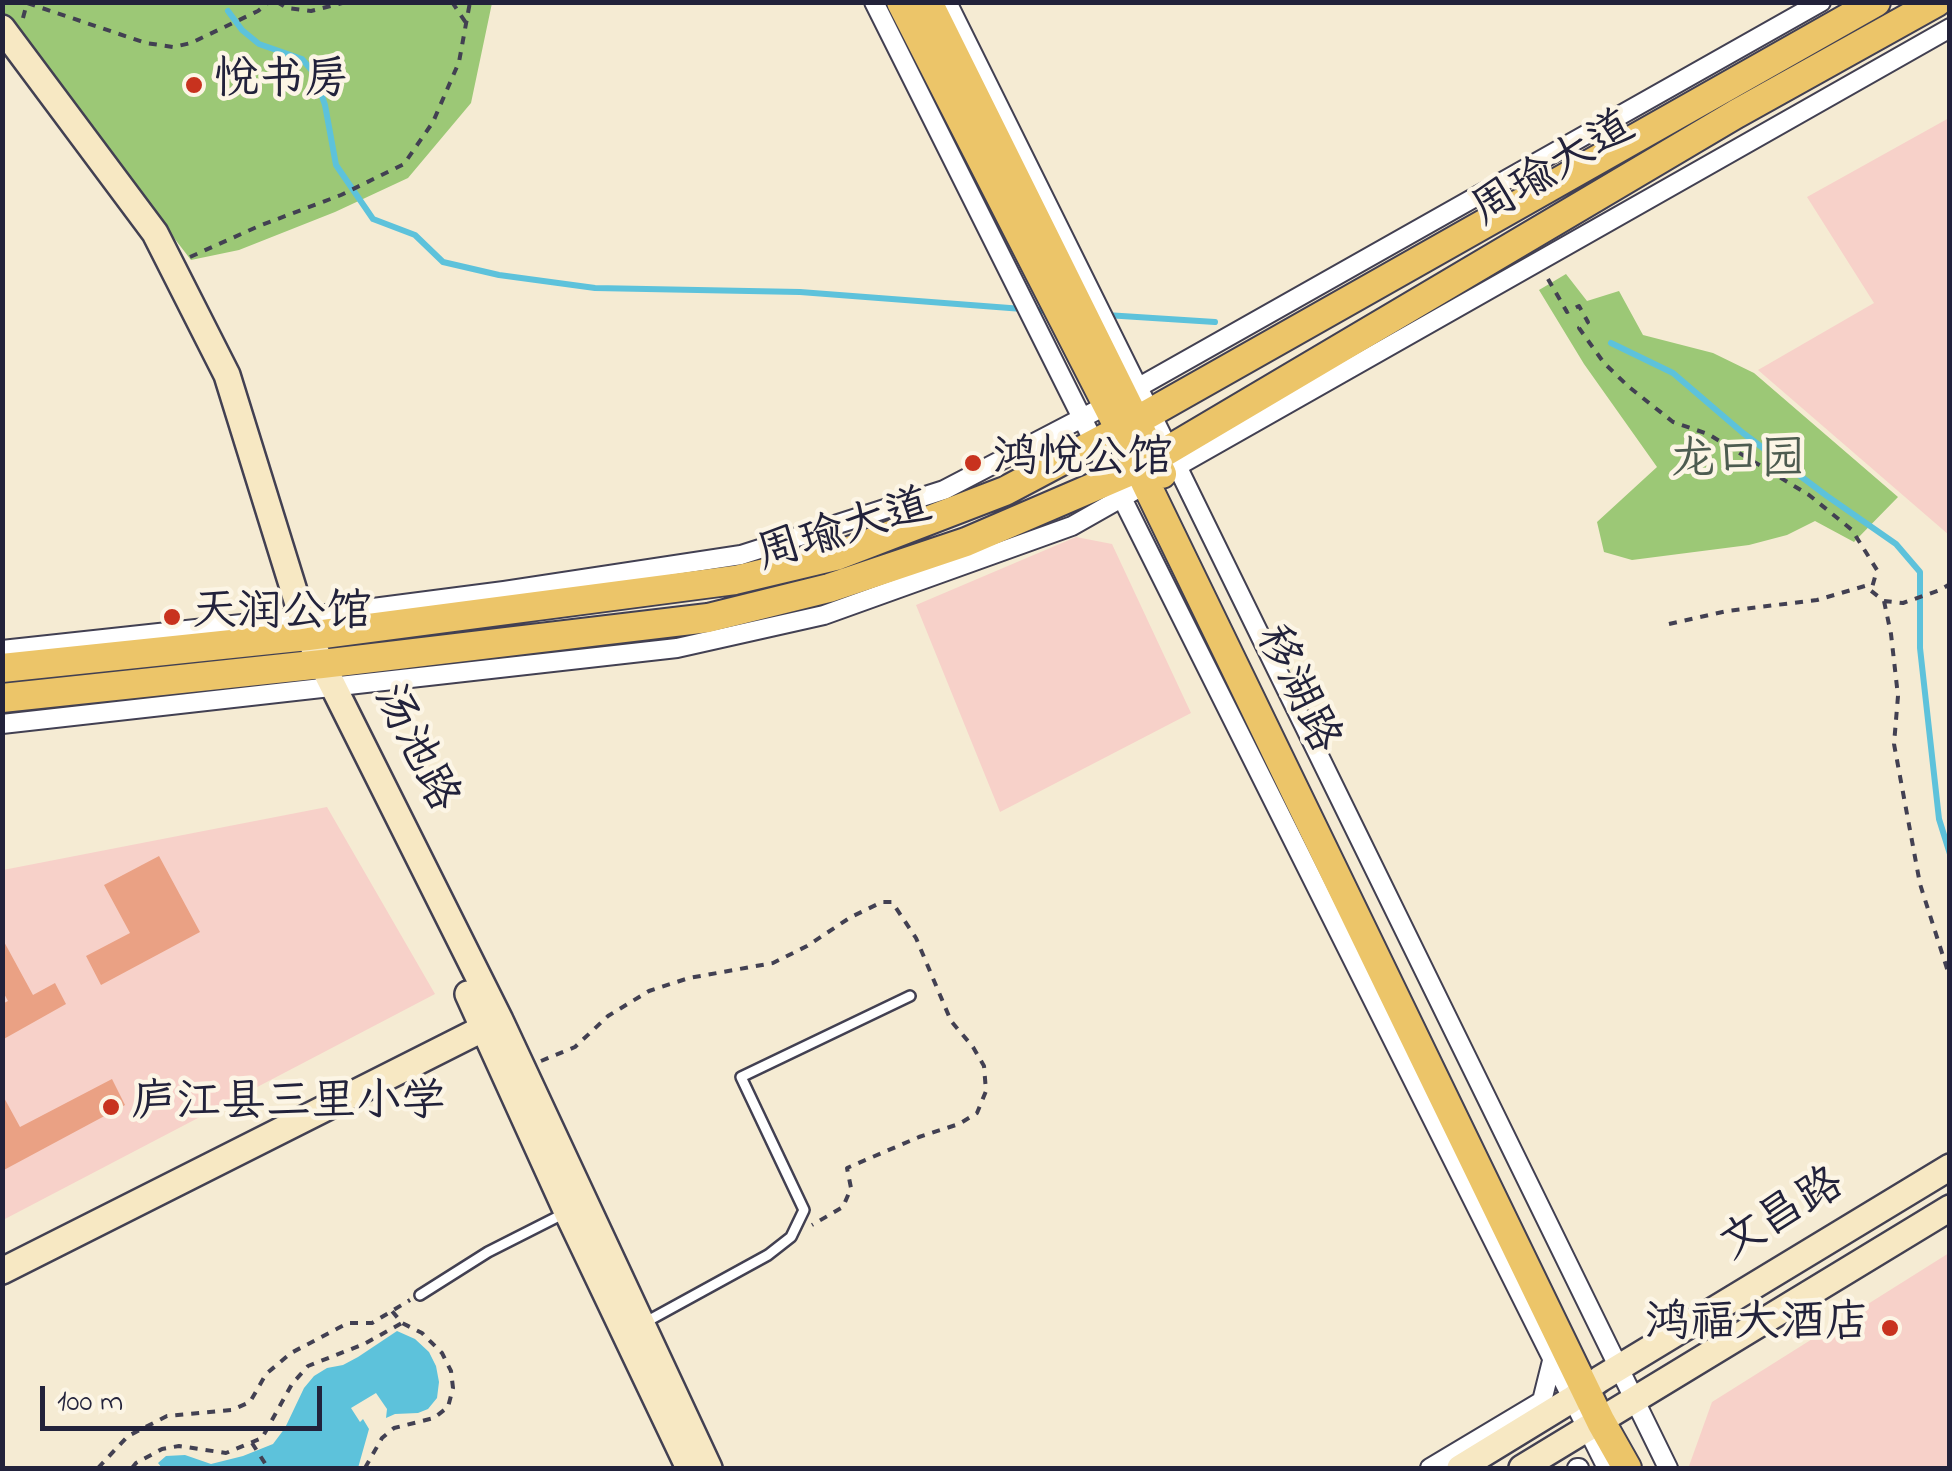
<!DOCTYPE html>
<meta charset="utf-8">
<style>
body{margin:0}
#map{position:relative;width:1952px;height:1471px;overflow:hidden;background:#f5ebd3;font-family:"Indie Flower",sans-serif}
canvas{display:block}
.frame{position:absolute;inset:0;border:5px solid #22223b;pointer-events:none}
.scale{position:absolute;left:40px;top:1386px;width:282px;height:45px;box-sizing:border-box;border:5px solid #22223b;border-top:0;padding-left:12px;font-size:30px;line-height:35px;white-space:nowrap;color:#22223b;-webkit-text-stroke:8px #fcf5e5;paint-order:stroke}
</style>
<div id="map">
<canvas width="1952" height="1471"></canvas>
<div class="frame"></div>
<div class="scale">100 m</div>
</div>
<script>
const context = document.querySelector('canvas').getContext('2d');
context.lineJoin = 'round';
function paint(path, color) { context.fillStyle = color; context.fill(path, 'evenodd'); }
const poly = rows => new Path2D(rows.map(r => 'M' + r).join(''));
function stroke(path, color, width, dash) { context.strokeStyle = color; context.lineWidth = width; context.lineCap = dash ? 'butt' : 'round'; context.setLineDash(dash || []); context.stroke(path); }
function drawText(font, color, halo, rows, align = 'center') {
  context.font = font + ' "Indie Flower","LXGW WenKai TC",sans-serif'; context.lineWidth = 9; context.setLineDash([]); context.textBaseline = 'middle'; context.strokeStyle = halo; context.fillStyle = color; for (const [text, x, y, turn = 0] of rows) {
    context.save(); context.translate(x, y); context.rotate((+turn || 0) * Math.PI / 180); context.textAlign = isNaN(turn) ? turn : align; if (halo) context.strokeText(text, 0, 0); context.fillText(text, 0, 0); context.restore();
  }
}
paint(poly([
 [1949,118,1949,535,1758,370,1874,303,1807,197],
 [1076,537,1112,544,1191,713,1000,812,916,605],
 [327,807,435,994,3,1220,3,870],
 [1949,1253,1949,1468,1690,1468,1689,1466,1712,1402]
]), '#f7d1c9');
paint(poly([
 [3,2,492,3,471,103,408,178,335,212,239,250,191,260,3,16],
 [1566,274,1587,301,1619,291,1643,335,1713,353,1754,373,1898,497,1854,542,1815,521,1787,535,1749,545,1632,560,1604,552,1597,522,1657,467,1584,364,1539,290]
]), '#9cc876');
paint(poly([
 [397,1331,415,1339,429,1352,436,1366,439,1382,437,1398,428,1409,418,1413,395,1414,386,1418,387,1409,376,1393,351,1408,360,1422,363,1419,369,1429,358,1468,162,1468,158,1463,166,1456,185,1455,211,1464,243,1456,273,1444,285,1428,304,1388,314,1376,327,1368,343,1365,358,1357]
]), '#5dc2db');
stroke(poly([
 [228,11,242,30,259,44,302,59,314,73,325,105,336,165,373,219,415,235,443,262,499,275,595,288,800,292,1049,311],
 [1106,315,1215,322],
 [1611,343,1673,373,1743,433,1827,496,1896,544,1920,572,1920,648,1939,819,1950,854]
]), '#5dc2db', 6);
paint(poly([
 [159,856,200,932,101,985,86,956,130,933,104,885],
 [2,938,33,995,55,983,66,1004,2,1040,2,1004,8,1001,2,990],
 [112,1079,125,1105,2,1171,2,1094,20,1127]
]), '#eaa184');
const lane = poly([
 [420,1295,488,1252,565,1213],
 [644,1323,768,1255,791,1237,804,1210,741,1077,910,996]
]);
const street = poly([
 [874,2,1607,1468],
 [947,2,1177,466,1668,1468],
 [2,650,288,619,504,591,741,555,944,490,1107,405,1821,2],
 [2,724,677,648,824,615,1072,526,1950,28],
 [1430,1468,1542,1401,1552,1361],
 [1577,1468,1579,1468]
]);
const secondary = poly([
 [2,28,155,233,227,375,308,636,500,1020,709,1468],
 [468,994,567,1212,689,1468],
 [2,1271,498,1021],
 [1460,1468,1571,1400,1600,1379,1950,1167],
 [1522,1468,1950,1208]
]);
const primary = poly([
 [901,2,1120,430,1601,1422,1627,1468],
 [928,2,1162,474],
 [2,668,308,636,735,580,836,556,1005,491,1120,430,1876,2],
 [2,698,322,664,708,618,829,588,966,542,1138,468,1736,114,1937,2]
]);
stroke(lane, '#424052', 14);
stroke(street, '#424052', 22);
stroke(secondary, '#424052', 30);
stroke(primary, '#424052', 32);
stroke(poly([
 [277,2,287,8,311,11,346,2],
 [452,2,466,23],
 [23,18,27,3,146,43,173,47,191,43,258,11,269,2],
 [190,257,259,226,341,195,404,164,433,122,459,62,470,2],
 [1548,279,1567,312,1579,306,1588,322,1579,328,1604,363,1629,387,1673,422,1708,434,1809,495,1852,530,1877,570,1871,591],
 [1884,601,1891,634,1898,696,1894,744,1920,884,1950,978],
 [1669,624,1727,611,1817,600,1865,586,1884,601,1903,603,1940,590,1950,584],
 [541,1061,575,1047,608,1016,649,991,689,978,773,963,807,946,851,917,882,902,892,902,916,938,951,1021,973,1047,984,1066,986,1091,977,1113,959,1124,919,1137,847,1168,851,1188,843,1207,812,1225],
 [252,1443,268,1468],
 [98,1468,128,1436,167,1416,232,1410,250,1402,266,1374,291,1353,348,1323,372,1323,410,1300],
 [132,1468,136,1463,162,1449,179,1446,226,1453,262,1438,292,1384,308,1366,364,1344,402,1323],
 [365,1468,382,1438,394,1428,434,1418,448,1407,453,1388,451,1371,442,1353,422,1333,402,1323,392,1311]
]), '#424052', 4, [8, 8]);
stroke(lane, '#fff', 9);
stroke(street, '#fff', 18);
stroke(secondary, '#f7e8c3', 25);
stroke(primary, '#ecc569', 28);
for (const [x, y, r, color] of [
 [194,85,10,"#c8321e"],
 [973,463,10,"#c8321e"],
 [172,617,10,"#c8321e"],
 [111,1107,10,"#c8321e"],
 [1890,1328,10,"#c8321e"]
]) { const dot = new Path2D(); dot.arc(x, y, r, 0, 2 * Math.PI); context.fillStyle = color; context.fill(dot); stroke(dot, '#fcf5e5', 4); }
drawText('45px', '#22223b', '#fcf5e5', [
 ["悦书房",214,85],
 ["鸿悦公馆",993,463],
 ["天润公馆",192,617],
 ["庐江县三里小学",131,1107],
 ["鸿福大酒店",1870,1328,"right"]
], 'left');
drawText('45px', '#22223b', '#fcf5e5', [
 ["周瑜大道",1555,172,-31],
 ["周瑜大道",845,534,-17],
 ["移湖路",1294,691,64],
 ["汤池路",412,750,63],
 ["文昌路",1784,1218,-31]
]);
drawText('45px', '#4d5c50', '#fcf5e5', [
 ["龙口园",1738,465]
]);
</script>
